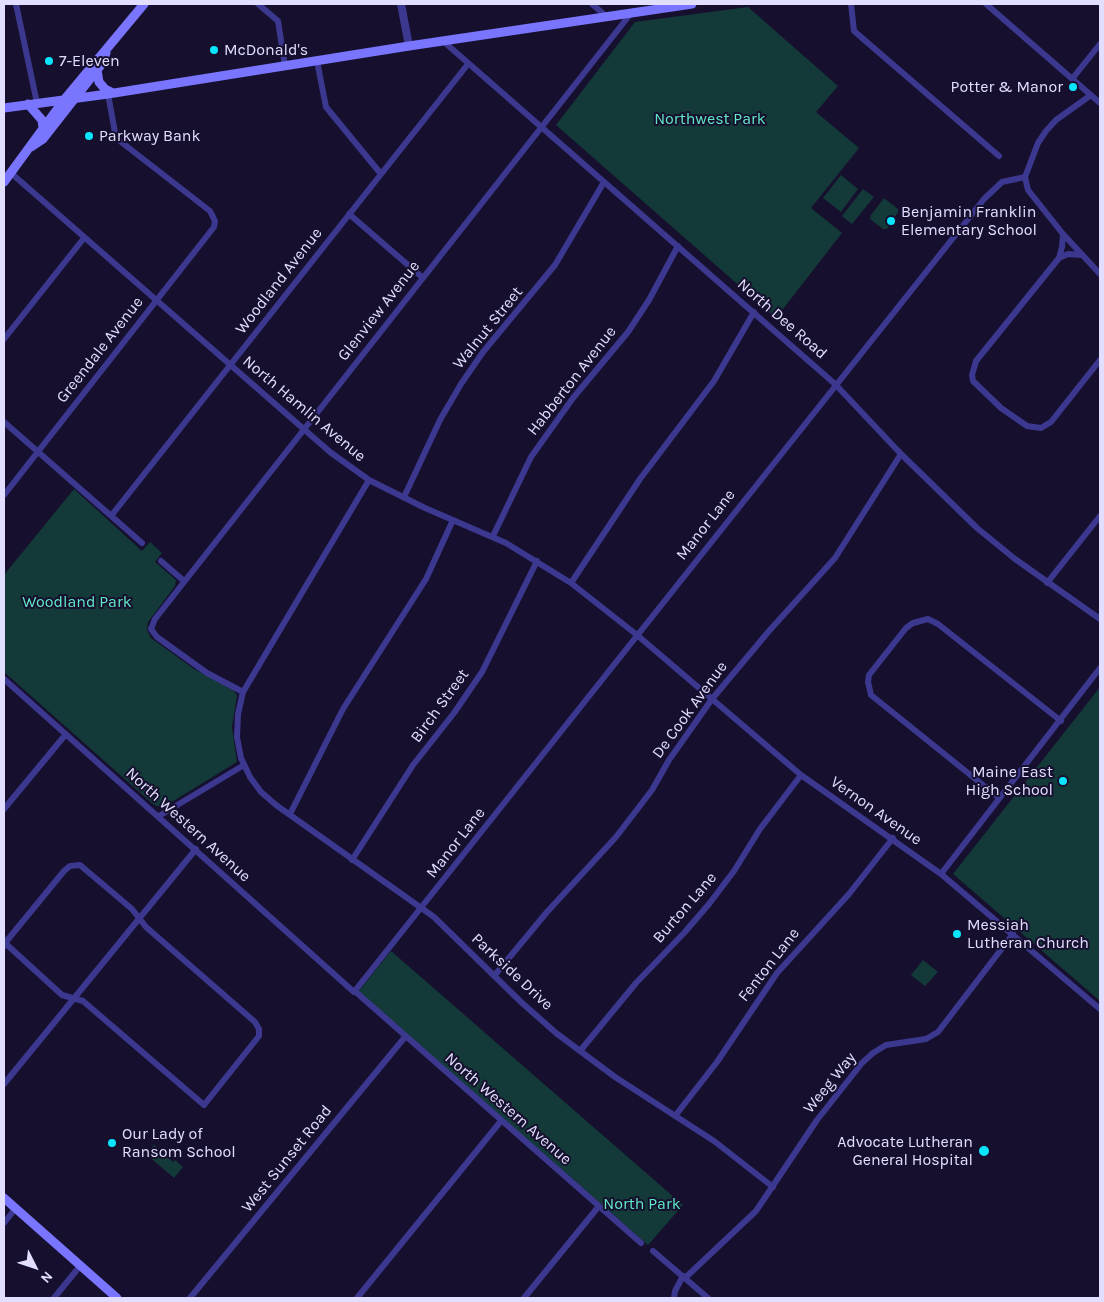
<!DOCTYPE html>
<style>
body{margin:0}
#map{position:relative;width:1104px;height:1302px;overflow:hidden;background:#16102e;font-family:Karla,sans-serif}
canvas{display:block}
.frame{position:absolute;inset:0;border:5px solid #e2deff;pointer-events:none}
.north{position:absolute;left:10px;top:1242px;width:50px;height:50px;-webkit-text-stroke:4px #16102e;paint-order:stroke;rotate:131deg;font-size:14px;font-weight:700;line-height:20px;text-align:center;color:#e2deff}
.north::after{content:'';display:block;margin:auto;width:18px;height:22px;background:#e2deff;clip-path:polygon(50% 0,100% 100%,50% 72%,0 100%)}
</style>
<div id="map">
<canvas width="1104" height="1302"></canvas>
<div class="frame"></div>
<div class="north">N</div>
</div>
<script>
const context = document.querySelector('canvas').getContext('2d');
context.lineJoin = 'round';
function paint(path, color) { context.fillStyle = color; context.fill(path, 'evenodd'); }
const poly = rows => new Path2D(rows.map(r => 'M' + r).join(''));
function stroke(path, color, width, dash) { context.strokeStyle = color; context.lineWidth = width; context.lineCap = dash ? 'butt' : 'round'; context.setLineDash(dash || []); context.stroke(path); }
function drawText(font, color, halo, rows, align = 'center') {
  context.font = font + ' Karla,sans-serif'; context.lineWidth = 4; context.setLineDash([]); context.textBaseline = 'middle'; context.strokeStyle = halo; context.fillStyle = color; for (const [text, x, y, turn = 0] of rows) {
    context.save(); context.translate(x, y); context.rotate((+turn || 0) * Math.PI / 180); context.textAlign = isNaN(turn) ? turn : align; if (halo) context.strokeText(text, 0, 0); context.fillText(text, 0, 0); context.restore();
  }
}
paint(poly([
 [748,7,838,86,816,112,859,148,811,208,842,233,776,318,556,125,635,22],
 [841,175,858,189,841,212,823,198],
 [863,189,874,197,852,224,842,216],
 [884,198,898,209,898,212,887,229,883,229,870,219,871,215],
 [74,489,142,551,150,542,162,553,155,562,176,580,175,586,148,622,147,630,151,638,194,669,233,690,237,695,232,727,237,762,162,808,154,805,4,672,4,575],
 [1100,687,1100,1001,953,874],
 [391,951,683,1205,648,1245,358,992],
 [923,960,938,972,925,986,911,975],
 [154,1145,173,1162,175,1160,183,1167,174,1178,146,1154]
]), '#133938');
stroke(poly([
 [16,4,37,103],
 [258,4,278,21,285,66],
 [592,4,607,17],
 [851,4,854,31,999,156],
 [986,4,1100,103],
 [443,41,835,384,901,454,977,528,1015,559,1100,619],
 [317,61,326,107,381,174],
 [1072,79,1100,44],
 [11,173,330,452,369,480,425,508,506,543,571,583,637,635,801,775,941,874,1100,1009],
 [1025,177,1028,190,1063,234,1100,274],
 [349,214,423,278],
 [1063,234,1062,247,1059,258,976,361,972,375,973,381,1001,408,1027,426,1041,428,1051,422,1100,360],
 [1059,258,1068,254,1082,255],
 [4,339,84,238],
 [4,422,142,543],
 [369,480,243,692,238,714,237,737,241,758,250,777,261,792,276,805,434,917,521,1002,556,1033,615,1077,714,1141,773,1187],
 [4,495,214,227,215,221,210,211,116,138,108,94],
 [404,497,440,420,461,384,483,352,555,265,604,182],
 [111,516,468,64],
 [493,536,531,457,573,398,628,332,649,300,678,246],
 [161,561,184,581],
 [571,583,640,479,714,381,754,312],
 [1047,583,1100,516],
 [4,679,354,992,984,199,1002,182,1025,177,1038,143,1046,131,1056,120,1091,95],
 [243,692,207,673,157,637,151,629,155,619,632,12],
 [999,798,871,695,868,682,869,675,906,628,913,623,928,619,938,624,1061,721],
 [4,809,66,734],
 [290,814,343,709,426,579,453,520],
 [159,816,244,765],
 [352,860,413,765,454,713,482,672,537,561],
 [941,874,1100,668],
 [4,942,5,943,62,995,83,1001,204,1105,259,1036,259,1029,255,1022,146,927,132,909,80,865,70,866,64,871,5,943,4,946],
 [494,976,547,912,616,837,652,790,669,760,712,699,769,631,835,558,901,454],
 [358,994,641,1243],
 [580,1051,636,983,684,933,709,904,734,871,760,829,801,775],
 [4,1084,196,849],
 [675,1116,717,1062,777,973,849,894,893,838],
 [4,1223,15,1209],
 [653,1251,708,1298],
 [685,1278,756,1211,817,1120,862,1063,873,1053,886,1045,926,1039,938,1032,1013,934],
 [54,1298,80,1266],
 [190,1298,405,1037],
 [357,1298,501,1121],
 [524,1298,599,1206],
 [674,1298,675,1291,683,1276]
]), '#3c3890', 6);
stroke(poly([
 [401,4,409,46]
]), '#3c3890', 8);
stroke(poly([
 [97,70,99,82,105,89,113,93],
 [28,104,42,120,43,127],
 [4,108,108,94,409,46,692,4],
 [31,147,43,139,101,65,106,53],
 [4,182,64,100,144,4],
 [4,1198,117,1298]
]), '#7975ff', 9);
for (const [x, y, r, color] of [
 [214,50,5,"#0ae5ff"],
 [49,61,5,"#0ae5ff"],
 [1073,87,5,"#0ae5ff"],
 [89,136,5,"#0ae5ff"],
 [891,221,5,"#0ae5ff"],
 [1063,781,5,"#0ae5ff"],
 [957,934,5,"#0ae5ff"],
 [112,1143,5,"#0ae5ff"],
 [984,1151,6,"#0ae5ff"]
]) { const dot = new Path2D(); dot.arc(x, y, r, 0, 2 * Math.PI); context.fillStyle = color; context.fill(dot); stroke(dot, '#16102e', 2); }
drawText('16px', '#e2deff', '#16102e', [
 ["McDonald's",224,50],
 ["7-Eleven",59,61],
 ["Potter & Manor",1063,87,"right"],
 ["Parkway Bank",99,136],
 ["Benjamin Franklin",901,212],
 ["Elementary School",901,230],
 ["Maine East",1053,772,"right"],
 ["High School",1053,790,"right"],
 ["Messiah",967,925],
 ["Lutheran Church",967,943],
 ["Our Lady of",122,1134],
 ["Ransom School",122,1152],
 ["Advocate Lutheran",973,1142,"right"],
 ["General Hospital",973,1160,"right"]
], 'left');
drawText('16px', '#60e9c7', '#16102e', [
 ["Northwest Park",710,119],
 ["Woodland Park",77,602],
 ["North Park",642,1204]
]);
drawText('16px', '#e2deff', '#16102e', [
 ["Woodland Avenue",279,281,-52],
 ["Glenview Avenue",379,311,-52],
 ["North Dee Road",782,319,41],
 ["Walnut Street",488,328,-51],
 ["Greendale Avenue",100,350,-52],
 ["Habberton Avenue",572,381,-52],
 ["North Hamlin Avenue",304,409,40],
 ["Manor Lane",706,525,-52],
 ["Birch Street",440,706,-54],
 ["De Cook Avenue",690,710,-54],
 ["Vernon Avenue",876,811,35],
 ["North Western Avenue",188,825,42],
 ["Manor Lane",456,843,-52],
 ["Burton Lane",685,908,-49],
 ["Fenton Lane",769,965,-52],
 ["Parkside Drive",512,972,43],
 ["Weeg Way",830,1083,-51],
 ["North Western Avenue",508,1109,41],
 ["West Sunset Road",287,1159,-51]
]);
</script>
